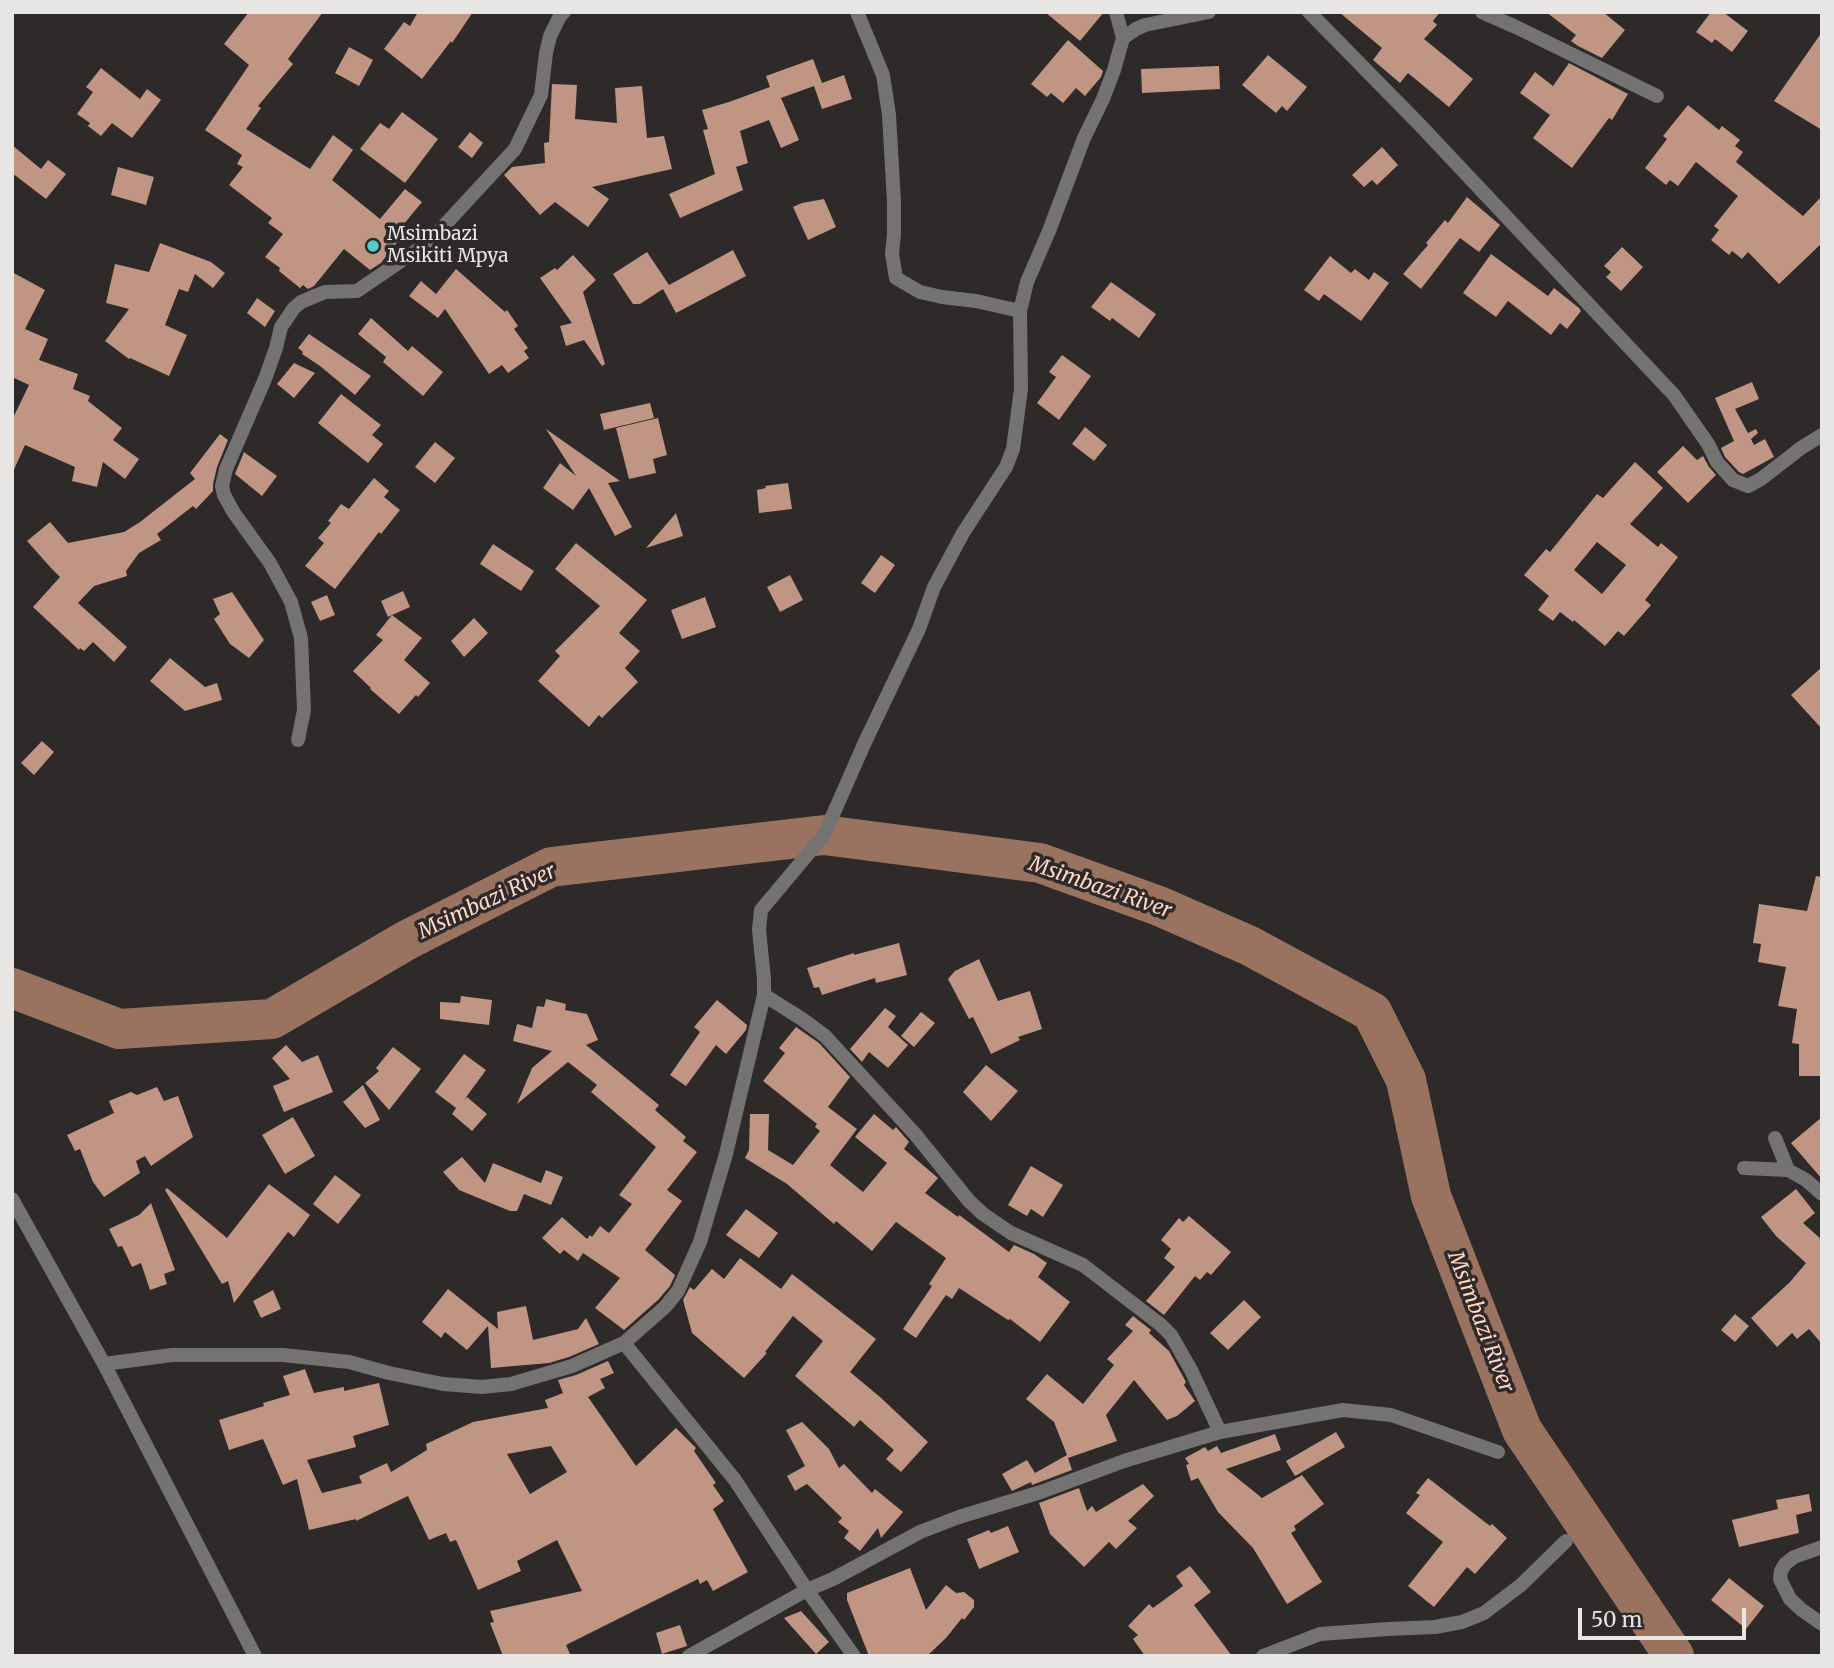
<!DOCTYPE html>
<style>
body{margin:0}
#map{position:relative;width:1834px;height:1668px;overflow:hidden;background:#2d2a29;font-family:Merriweather,serif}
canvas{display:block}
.frame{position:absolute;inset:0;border:14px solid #e7e6e5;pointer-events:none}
.scale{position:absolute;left:1578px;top:1608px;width:168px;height:32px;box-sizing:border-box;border:4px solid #e7e6e5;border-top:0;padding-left:9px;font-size:21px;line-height:24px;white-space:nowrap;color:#e7e6e5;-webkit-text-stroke:5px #2d2a29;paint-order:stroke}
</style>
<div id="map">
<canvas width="1834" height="1668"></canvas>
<div class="frame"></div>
<div class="scale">50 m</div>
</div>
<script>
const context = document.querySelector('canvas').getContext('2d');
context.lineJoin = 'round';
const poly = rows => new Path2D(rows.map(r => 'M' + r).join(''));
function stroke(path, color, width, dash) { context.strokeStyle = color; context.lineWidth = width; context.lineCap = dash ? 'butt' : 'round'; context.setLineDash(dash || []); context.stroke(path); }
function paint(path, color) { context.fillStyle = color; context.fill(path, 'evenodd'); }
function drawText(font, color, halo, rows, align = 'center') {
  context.font = font + ' Merriweather,serif'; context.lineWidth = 7; context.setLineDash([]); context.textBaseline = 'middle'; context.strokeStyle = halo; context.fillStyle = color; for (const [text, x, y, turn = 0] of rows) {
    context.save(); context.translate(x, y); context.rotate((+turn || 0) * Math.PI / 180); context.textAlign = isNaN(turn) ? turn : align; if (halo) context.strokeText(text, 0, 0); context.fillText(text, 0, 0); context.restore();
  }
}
stroke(poly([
 [12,988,119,1029,272,1019,407,940,551,867,824,835,1040,863,1159,906,1250,946,1372,1012,1406,1080,1431,1196,1522,1430,1674,1656]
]), '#9a7260', 40);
paint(poly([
 [249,12,323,12,288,59,293,64,258,106,261,108,246,129,310,169,333,135,353,150,332,180,380,219,405,189,422,202,394,236,399,240,381,263,370,270,344,249,314,286,308,289,303,285,300,288,279,271,280,268,265,257,283,234,268,223,272,218,229,185,243,167,237,164,242,155,205,130,249,65,224,44],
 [418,12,473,12,452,43,451,41,422,79,384,49,404,22,410,26],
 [1045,12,1104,12,1080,41],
 [1339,12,1440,12,1433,21,1437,25,1424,39,1473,79,1449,107,1408,73,1400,83,1373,60,1382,48],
 [1546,12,1603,12,1625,30,1602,58,1578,46,1571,41,1576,35],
 [1711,12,1723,12,1748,31,1732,52,1715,39,1712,43,1696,32],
 [1822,32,1822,130,1774,101],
 [1068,40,1103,71,1101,77,1085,96,1076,88,1063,103,1051,93,1047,97,1031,84],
 [349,47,373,60,359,86,335,73],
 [1268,55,1307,87,1287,111,1282,106,1276,113,1242,85],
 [813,59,822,83,844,75,852,99,822,109,814,86,781,98,799,140,781,148,769,120,740,131,748,163,736,167,743,190,680,218,669,194,715,174,703,130,708,129,702,110,729,102,770,87,766,76],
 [1569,63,1628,94,1612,120,1609,118,1572,168,1533,138,1550,115,1520,93,1535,72,1553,86],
 [1219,66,1220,89,1142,93,1141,69],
 [101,68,140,99,147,89,161,100,132,138,112,123,101,136,88,126,90,123,77,114,93,92,86,87],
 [552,84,577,85,575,119,617,123,615,88,642,86,647,138,664,136,672,169,592,187,609,199,588,227,555,202,540,215,504,175,512,167,545,163,544,143,549,142],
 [1688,105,1719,130,1722,126,1740,140,1735,146,1743,152,1736,162,1803,216,1822,196,1822,243,1779,284,1748,252,1742,259,1732,251,1729,255,1711,240,1719,230,1714,226,1738,196,1696,162,1678,186,1670,180,1666,185,1645,168,1667,139,1663,136],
 [402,112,438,139,405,183,360,149,380,123,389,129],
 [470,132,483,143,472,158,458,147],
 [12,145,41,169,48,160,66,174,46,199,12,173],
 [1382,147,1398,165,1377,185,1372,180,1364,187,1352,175],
 [118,167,154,177,146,205,111,195],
 [1467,197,1500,225,1479,252,1460,238,1421,289,1403,274,1428,245,1426,243,1445,220,1448,223],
 [824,199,836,227,808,240,793,207,802,203],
 [160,243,211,262,225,273,213,288,195,274,188,292,179,289,165,325,187,335,169,376,130,358,129,359,105,341,129,309,106,303,115,264,149,272],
 [1622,247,1643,267,1621,291,1606,277,1611,272,1604,266],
 [733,250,746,276,676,313,663,289,640,304,633,304,613,274,647,252,669,285],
 [1491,254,1548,296,1554,288,1579,308,1581,311,1567,329,1560,323,1551,335,1508,301,1496,317,1463,293],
 [573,255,596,280,583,292,605,364,602,366,584,340,566,346,560,326,572,323,540,278,555,268,557,270],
 [1330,256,1351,273,1355,269,1369,280,1374,272,1389,283,1361,321,1324,294,1319,301,1304,290],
 [456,269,505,312,507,310,518,326,514,329,528,348,524,351,529,358,508,373,502,365,489,374,445,309,438,318,409,296,421,281,436,294],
 [12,272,45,290,25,329,48,339,39,360,78,374,73,389,90,396,88,401,122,428,113,440,139,459,125,479,103,462,97,487,72,481,75,467,25,445,12,474,12,420,29,385,12,377],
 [1111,282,1156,314,1139,338,1112,318,1110,321,1091,307],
 [257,298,275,311,265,327,247,313],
 [371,318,408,351,412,346,443,372,423,396,383,362,386,357,358,334],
 [309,334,371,376,355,395,320,366,302,354,303,352,298,348],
 [1062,355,1091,376,1059,420,1037,403,1056,377,1049,372],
 [294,363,315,373,294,398,277,384],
 [1752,382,1759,399,1735,409,1748,433,1756,429,1758,433,1751,439,1754,445,1765,439,1774,457,1743,474,1739,472,1725,457,1721,448,1734,441,1715,398],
 [341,394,381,425,372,435,383,444,368,463,318,423],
 [650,403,654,418,604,430,600,414],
 [658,418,667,455,653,459,656,473,629,479,616,428],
 [1085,427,1107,445,1094,461,1072,444],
 [546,429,620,481,608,483,632,527,615,536,589,488,573,510,543,488,560,463,576,476],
 [220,434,228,440,217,467,213,484,213,491,196,509,193,506,157,534,161,540,139,553,126,571,127,576,94,586,78,603,127,647,114,662,93,642,84,651,80,648,79,650,33,607,60,577,52,569,27,541,50,522,68,543,124,532,140,522,195,479,190,473],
 [435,442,455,458,435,483,415,467],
 [1683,446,1697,460,1703,456,1709,467,1716,475,1688,503,1657,472],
 [244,452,277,476,262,496,235,474],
 [1635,462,1663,488,1630,524,1658,547,1661,543,1678,557,1645,600,1651,605,1624,636,1618,631,1605,646,1574,620,1573,622,1560,612,1553,621,1538,610,1549,596,1524,575,1546,549,1550,552,1597,494,1603,498],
 [1597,542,1626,565,1602,594,1574,570],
 [374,478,389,491,384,497,400,510,381,534,379,532,335,589,305,566,324,543,318,538,331,523,328,521,341,504,349,509],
 [788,483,792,509,759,513,757,490,766,488,765,486],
 [676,513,683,536,646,548],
 [576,543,647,600,619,633,640,651,625,668,638,682,602,718,599,715,589,727,538,681,560,656,555,651,600,606,555,569],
 [493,544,534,571,521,591,480,564],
 [881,555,895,565,875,593,861,583],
 [790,575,803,600,780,612,767,587],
 [403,591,410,607,392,615,422,638,404,660,430,683,418,697,416,695,399,714,370,689,371,688,353,671,383,640,376,635,392,615,388,617,381,601],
 [232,592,264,640,249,658,230,644,214,619,220,614,213,599],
 [327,595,335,615,320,621,311,602],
 [705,597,716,627,682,639,671,610],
 [474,618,488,633,464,657,451,641],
 [170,658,205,687,217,683,222,700,185,711,150,681],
 [1822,667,1822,729,1791,695],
 [42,741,54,752,34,775,21,763],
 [1816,876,1822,877,1822,1076,1799,1076,1799,1044,1792,1043,1797,1009,1778,1006,1786,967,1758,962,1761,944,1753,943,1759,904,1807,911],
 [899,943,907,975,876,983,875,978,822,995,819,987,814,988,807,968,854,953,854,955],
 [979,959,998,1001,1030,991,1042,1029,1018,1037,1020,1040,991,1054,973,1017,969,1019,948,979,955,971],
 [461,996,492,1000,489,1025,440,1019,440,1002,460,1003],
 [546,999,566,1004,565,1010,587,1014,598,1040,586,1045,659,1105,655,1110,686,1137,683,1141,697,1152,667,1190,682,1201,645,1250,675,1275,670,1286,658,1300,624,1330,595,1308,620,1278,583,1253,578,1261,564,1250,560,1254,542,1238,562,1217,587,1239,590,1235,592,1237,600,1226,609,1233,632,1204,619,1195,656,1147,591,1092,597,1085,568,1062,517,1104,532,1068,552,1051,513,1041,517,1024,532,1028,537,1006,544,1007],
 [717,1000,747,1025,746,1030,726,1054,716,1045,686,1086,670,1075,700,1032,694,1027],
 [885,1008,896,1016,888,1027,908,1045,888,1068,869,1052,862,1062,850,1049],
 [921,1012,935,1023,914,1047,901,1036],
 [796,1027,819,1043,850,1077,828,1107,857,1129,830,1165,863,1192,887,1163,855,1137,874,1114,893,1130,896,1127,909,1142,904,1149,938,1178,925,1193,958,1217,959,1215,1009,1252,1014,1245,1034,1254,1047,1263,1038,1277,1070,1302,1040,1342,1010,1319,1008,1320,959,1288,952,1299,946,1295,916,1338,903,1329,932,1286,929,1284,946,1258,896,1222,872,1251,836,1221,834,1224,787,1184,745,1158,749,1150,750,1114,769,1114,768,1150,793,1165,820,1131,815,1127,817,1124,763,1081,785,1053,779,1048],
 [286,1045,302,1062,318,1055,333,1092,284,1112,273,1086,290,1079,272,1058],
 [393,1047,421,1069,389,1110,365,1083,379,1071,376,1068],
 [464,1054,486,1070,464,1100,467,1097,487,1114,472,1131,452,1114,456,1108,435,1092],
 [986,1065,1018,1091,991,1121,963,1092],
 [363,1085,380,1120,365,1128,343,1102],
 [157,1087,164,1101,178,1096,193,1137,151,1166,145,1156,136,1161,140,1173,104,1197,93,1182,80,1149,75,1151,67,1135,114,1113,109,1101,131,1092,137,1095],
 [293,1117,315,1156,285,1174,262,1135],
 [1822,1117,1822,1179,1791,1143],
 [462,1157,485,1183,493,1163,541,1183,546,1170,563,1177,551,1205,524,1194,517,1211,510,1211,459,1190,443,1172],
 [1031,1166,1063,1185,1043,1217,1031,1209,1027,1216,1008,1205],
 [335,1175,361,1195,338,1224,313,1204],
 [269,1184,310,1215,294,1237,288,1232,234,1303,228,1281,222,1284,165,1190,167,1188,227,1238],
 [1796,1189,1815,1213,1803,1223,1822,1240,1822,1344,1809,1329,1797,1339,1792,1333,1777,1347,1751,1318,1790,1282,1806,1263,1776,1236,1761,1217],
 [151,1203,175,1270,164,1274,167,1284,150,1290,141,1263,132,1267,122,1246,118,1247,109,1229,139,1215],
 [746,1209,778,1233,759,1258,726,1235],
 [1189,1216,1231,1252,1211,1275,1207,1272,1200,1280,1195,1276,1164,1315,1146,1301,1175,1267,1164,1258,1171,1249,1161,1240,1179,1218,1183,1222],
 [740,1258,781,1289,792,1274,876,1339,850,1372,880,1397,928,1442,901,1472,886,1459,894,1450,860,1420,854,1427,795,1376,823,1341,793,1316,765,1352,767,1353,744,1378,692,1333,683,1300,690,1287,694,1290,712,1269,724,1279],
 [448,1289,498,1329,497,1312,526,1306,533,1340,578,1329,586,1318,599,1344,569,1357,549,1363,491,1368,488,1326,467,1350,445,1332,441,1338,422,1322],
 [273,1290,281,1309,261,1318,253,1301],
 [1244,1300,1261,1317,1228,1350,1210,1333],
 [1735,1314,1749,1326,1735,1342,1721,1330],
 [1133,1316,1151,1330,1149,1333,1169,1351,1186,1382,1184,1385,1195,1401,1177,1416,1167,1420,1134,1380,1106,1415,1117,1441,1068,1458,1072,1470,1032,1485,1031,1482,1012,1491,1002,1474,1027,1460,1035,1473,1067,1455,1054,1422,1026,1399,1047,1374,1083,1404,1114,1365,1107,1359,1133,1331,1125,1325],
 [608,1361,614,1373,600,1379,605,1388,588,1397,636,1466,676,1428,696,1448,694,1451,716,1483,713,1485,724,1501,713,1509,748,1572,713,1591,707,1580,700,1584,698,1579,566,1645,571,1656,503,1656,490,1623,494,1622,490,1611,582,1591,557,1540,517,1561,521,1571,478,1590,456,1540,450,1542,446,1533,429,1540,408,1496,356,1521,356,1519,309,1530,297,1479,283,1485,263,1439,229,1450,219,1420,264,1406,263,1403,290,1395,283,1376,305,1369,314,1393,344,1387,344,1391,379,1383,389,1425,353,1436,356,1447,307,1460,322,1493,362,1483,359,1476,387,1463,391,1472,427,1450,426,1444,473,1422,548,1408,545,1400,563,1393,558,1380,576,1375],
 [551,1446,567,1472,530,1494,507,1454],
 [802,1422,829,1449,839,1468,844,1464,872,1493,875,1489,903,1512,881,1538,878,1528,860,1551,844,1538,849,1531,838,1522,842,1518,807,1484,795,1491,787,1476,805,1466,786,1430],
 [1336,1432,1345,1447,1295,1476,1286,1461],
 [1275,1434,1281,1450,1226,1469,1262,1498,1302,1475,1324,1504,1294,1526,1296,1530,1291,1533,1322,1582,1287,1604,1253,1548,1218,1512,1198,1478,1191,1481,1186,1465,1189,1464,1185,1458,1205,1447,1208,1451,1217,1446,1221,1453],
 [1428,1478,1490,1526,1492,1524,1507,1538,1475,1574,1467,1567,1434,1607,1408,1586,1443,1542,1406,1513,1420,1495,1416,1493],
 [1143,1484,1154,1496,1128,1521,1137,1528,1116,1549,1109,1542,1084,1567,1050,1534,1039,1503,1079,1488,1087,1511,1092,1506,1096,1512],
 [1809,1494,1812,1511,1796,1515,1799,1533,1739,1547,1732,1520,1778,1509,1776,1500],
 [1008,1526,1019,1552,979,1569,967,1539,989,1530,991,1533],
 [1190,1566,1211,1592,1194,1605,1232,1656,1145,1656,1133,1639,1138,1635,1128,1626,1149,1604,1153,1608,1183,1586,1176,1576],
 [910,1568,926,1610,946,1585,956,1593,964,1592,974,1600,974,1607,964,1620,962,1618,946,1638,927,1656,869,1656,847,1600,847,1593],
 [1729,1578,1764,1606,1746,1629,1711,1600],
 [801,1611,829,1642,816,1654,784,1618],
 [680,1625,687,1646,662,1654,656,1633]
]), '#c09583');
stroke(poly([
 [857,12,883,75,889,115,894,202,894,234,892,254,896,278,920,292,942,297,976,301,1020,311],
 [1309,12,1419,124,1674,395,1708,444,1717,462,1733,480,1748,486,1761,479,1801,448,1822,435],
 [1482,12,1518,28,1657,96],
 [1123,38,1136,29,1145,25,1209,12],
 [298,740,304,710,301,638,291,602,270,563,234,513,224,495,222,486,226,469,265,379,276,348,281,327,294,308,301,302,325,292,357,291,420,248,441,229,515,149,541,95,546,53,550,36,560,16,564,12],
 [764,995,802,1019,825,1036,915,1134,969,1201,983,1214,1011,1233,1083,1265,1161,1325,1171,1335,1191,1370,1220,1432],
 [1775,1138,1788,1170,1806,1180,1822,1194],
 [1744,1168,1788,1170],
 [624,1343,735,1480,807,1590,854,1656],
 [104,1364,172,1355,283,1355,349,1362,389,1373,443,1384,482,1387,511,1384,572,1366,624,1343,665,1307,678,1291,700,1242,726,1154,764,995,764,979,759,930,761,910,824,835,865,742,919,629,934,587,963,533,1006,467,1013,449,1021,389,1020,311,1027,282,1049,231,1084,138,1103,99,1114,70,1123,38,1116,12],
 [1822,1547,1794,1557,1785,1564,1781,1571,1780,1579,1790,1599,1802,1610,1822,1624],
 [689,1656,807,1590,833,1579,920,1532,959,1517,1041,1492,1124,1461,1220,1432,1343,1410,1391,1415,1498,1452],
 [1263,1656,1320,1634,1388,1629,1435,1627,1462,1622,1484,1613,1521,1585,1566,1541]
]), '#747372', 14);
stroke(poly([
 [12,1199,104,1364,255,1656]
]), '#747372', 14);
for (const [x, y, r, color] of [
 [373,246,7,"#52cdcc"]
]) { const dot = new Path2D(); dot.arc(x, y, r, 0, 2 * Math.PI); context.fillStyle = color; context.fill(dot); stroke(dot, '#2d2a29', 2.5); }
drawText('19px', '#e7e6e5', '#2d2a29', [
 ["Msimbazi",387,235],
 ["Msikiti Mpya",387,257]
], 'left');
drawText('italic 21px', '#ffd5c4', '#2d2a29', [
 ["Msimbazi River",1100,888,19],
 ["Msimbazi River",487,902,-25],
 ["Msimbazi River",1480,1322,69]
]);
</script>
